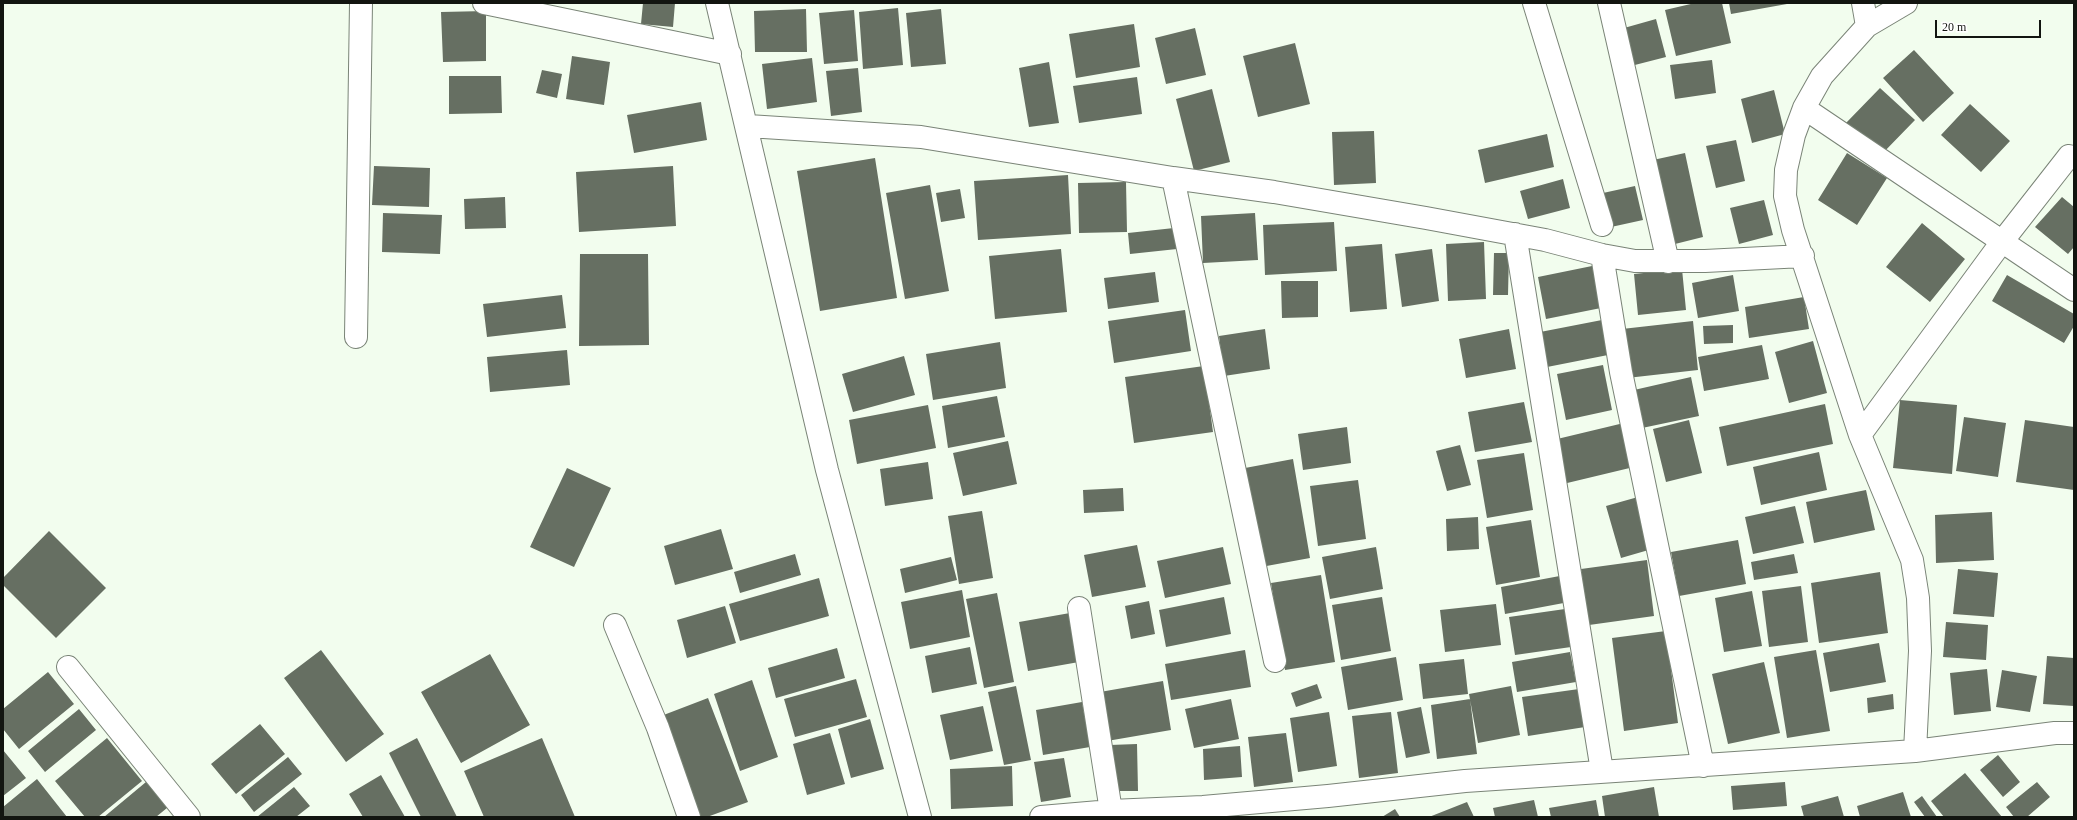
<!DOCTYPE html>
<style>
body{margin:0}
#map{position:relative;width:2077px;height:820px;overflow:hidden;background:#f2fdee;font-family:"Times New Roman",serif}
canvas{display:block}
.frame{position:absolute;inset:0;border:4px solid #121510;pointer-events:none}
.scale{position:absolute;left:1935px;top:20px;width:106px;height:18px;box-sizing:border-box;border:2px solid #121510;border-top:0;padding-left:5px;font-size:12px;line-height:14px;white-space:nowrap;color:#121510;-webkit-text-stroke:3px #fff;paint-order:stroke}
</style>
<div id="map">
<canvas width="2077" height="820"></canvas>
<div class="frame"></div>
<div class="scale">20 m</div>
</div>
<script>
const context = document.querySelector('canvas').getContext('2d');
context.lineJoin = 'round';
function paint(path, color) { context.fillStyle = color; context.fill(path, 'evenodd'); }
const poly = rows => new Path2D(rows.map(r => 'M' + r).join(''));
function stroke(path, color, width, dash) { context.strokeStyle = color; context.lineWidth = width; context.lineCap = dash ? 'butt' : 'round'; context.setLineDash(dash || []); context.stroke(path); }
paint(poly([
 [643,3,675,3,673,27,641,24],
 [1695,3,1722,3,1731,43,1676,56,1665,10],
 [1729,3,1787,3,1787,4,1731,14],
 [898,8,903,65,863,69,859,12],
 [806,9,807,52,755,52,754,11],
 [941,9,946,64,911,67,906,13],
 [854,10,858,61,824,64,819,13],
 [486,11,486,61,443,62,441,12],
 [1656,19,1666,57,1627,67,1617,30],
 [1134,24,1140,67,1076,78,1069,34],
 [1195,28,1206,75,1166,84,1155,38],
 [1295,43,1310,104,1258,117,1243,56],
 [1914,50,1954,93,1923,122,1883,78],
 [572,56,610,62,604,105,566,99],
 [812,58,817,102,767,109,762,64],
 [1712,60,1716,93,1675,99,1670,65],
 [1049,62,1059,123,1029,127,1019,68],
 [858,68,862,112,831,116,826,71],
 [542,70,562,74,557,98,536,93],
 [449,76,501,76,502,113,449,114],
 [1137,77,1142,114,1079,123,1073,86],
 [1880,88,1915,120,1880,156,1846,123],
 [1212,89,1230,162,1194,171,1176,99],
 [1774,90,1785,134,1752,143,1741,99],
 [701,102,707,140,634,153,627,115],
 [1970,104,2010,141,1981,172,1941,135],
 [1374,131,1376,183,1334,185,1332,132],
 [1547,134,1554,167,1485,183,1478,150],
 [1736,140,1745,181,1716,188,1706,146],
 [1685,153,1703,237,1671,245,1653,160],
 [1847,153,1887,178,1857,225,1818,200],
 [875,158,897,298,820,311,797,171],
 [374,166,430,168,429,207,372,205],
 [673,166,676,226,579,232,576,172],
 [1068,175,1071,234,978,240,974,181],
 [1563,179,1570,208,1528,219,1520,191],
 [1126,182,1127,232,1079,233,1078,183],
 [930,185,949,291,905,299,886,193],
 [1635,186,1643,220,1611,227,1603,193],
 [960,189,965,218,941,222,936,193],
 [505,197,506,228,465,229,464,199],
 [2062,197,2074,207,2074,247,2068,254,2035,227],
 [1764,200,1773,235,1739,244,1730,208],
 [383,213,442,215,440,254,382,252],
 [1255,213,1258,260,1203,263,1201,216],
 [1334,222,1337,271,1265,275,1263,225],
 [1922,223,1965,259,1930,302,1886,267],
 [1174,228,1177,249,1130,254,1128,233],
 [1484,242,1486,299,1448,301,1446,244],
 [1382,244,1387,309,1350,312,1345,247],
 [1061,249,1067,312,995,319,989,256],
 [1432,249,1439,301,1402,307,1395,254],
 [1494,253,1509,253,1508,295,1493,295],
 [580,254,648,254,649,345,579,346],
 [1592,266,1601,308,1546,319,1538,277],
 [1682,269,1686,310,1638,315,1634,274],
 [1155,272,1159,302,1108,309,1104,278],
 [1733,275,1739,311,1698,318,1692,283],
 [2007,275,2074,314,2074,326,2064,343,1992,301],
 [1281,281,1318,281,1318,317,1282,318],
 [562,295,566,328,487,337,483,304],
 [1804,297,1809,329,1749,338,1745,307],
 [1185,310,1191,351,1114,363,1108,321],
 [1602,320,1608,355,1542,368,1535,333],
 [1693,321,1698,370,1627,378,1622,329],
 [1733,325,1733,343,1704,344,1703,326],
 [1265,329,1270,369,1224,376,1219,336],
 [1509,329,1516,369,1466,378,1459,339],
 [1813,341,1827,393,1789,403,1775,352],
 [1000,342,1006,388,933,400,926,354],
 [1762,345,1769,379,1704,391,1698,357],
 [567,350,570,385,490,392,487,357],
 [904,356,915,395,853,412,842,374],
 [1603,365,1612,410,1566,420,1557,374],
 [1204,366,1213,432,1134,443,1125,377],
 [1691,377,1699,416,1642,428,1634,390],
 [997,396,1005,437,948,448,942,406],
 [1900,400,1957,405,1952,474,1893,468],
 [1524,402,1532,442,1475,452,1468,412],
 [1825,404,1833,444,1727,466,1719,427],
 [928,405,936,448,857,464,849,420],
 [1964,417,2006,423,1998,477,1956,471],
 [1689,420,1702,473,1666,482,1653,429],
 [2025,420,2074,427,2074,490,2016,482],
 [1628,422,1638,466,1563,484,1553,440],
 [1347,427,1351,463,1303,470,1298,434],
 [1008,441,1017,484,963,496,953,453],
 [1460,445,1471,485,1447,491,1436,451],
 [1819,452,1827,490,1761,505,1753,467],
 [1524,453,1533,510,1487,518,1477,460],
 [1293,459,1310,558,1261,567,1245,468],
 [928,462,933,499,885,506,880,469],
 [567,468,611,488,574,567,530,547],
 [1358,480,1366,539,1318,546,1310,486],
 [1123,488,1124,511,1084,513,1083,490],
 [1866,490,1875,530,1814,543,1806,502],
 [1638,497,1652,549,1621,558,1606,506],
 [1795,506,1804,543,1753,554,1745,517],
 [982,511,993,578,959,584,948,516],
 [1992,512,1994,560,1936,563,1935,515],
 [1478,517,1479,549,1447,551,1446,519],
 [1531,520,1540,577,1496,585,1486,527],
 [721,529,733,569,675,585,664,546],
 [49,531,106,588,56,638,3,585,3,578],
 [1738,540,1746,584,1679,596,1671,552],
 [1137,545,1146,587,1092,597,1084,555],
 [1223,547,1231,584,1165,598,1157,561],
 [1376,547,1383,589,1330,599,1322,557],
 [795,554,801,575,740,593,734,572],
 [1794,554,1798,573,1754,580,1751,562],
 [951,557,957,580,905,593,900,569],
 [1647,560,1654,616,1589,625,1581,569],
 [1958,569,1998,573,1994,617,1953,614],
 [1880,572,1888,633,1819,643,1811,583],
 [1321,575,1335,662,1285,670,1271,583],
 [1565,575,1569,602,1505,614,1501,587],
 [819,578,829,616,740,641,729,604],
 [1801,586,1808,642,1769,647,1762,591],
 [962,590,970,637,910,649,901,602],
 [1752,591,1762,646,1724,652,1715,598],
 [997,593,1014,682,984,688,966,599],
 [1224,597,1231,634,1166,647,1159,610],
 [1382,597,1391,651,1341,660,1332,605],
 [1149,601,1155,634,1131,639,1125,606],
 [1496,604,1501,645,1445,652,1440,610],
 [725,606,736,643,687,658,677,620],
 [1572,608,1578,646,1515,655,1509,617],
 [1070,613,1079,662,1028,671,1019,622],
 [1946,622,1988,625,1986,660,1943,657],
 [1666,631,1678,723,1624,731,1612,638],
 [1879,643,1886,682,1830,692,1823,653],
 [970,647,977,684,932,693,925,656],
 [837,648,845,678,776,698,768,668],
 [321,650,384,734,346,762,284,678],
 [1245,650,1251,687,1171,700,1165,664],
 [1816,650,1830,731,1787,738,1774,657],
 [1570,652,1576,682,1517,692,1512,662],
 [490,654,530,725,461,763,421,692],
 [2047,656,2074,658,2074,706,2043,704],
 [1396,657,1403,700,1348,710,1341,667],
 [1464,659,1468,694,1423,699,1419,664],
 [1764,662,1780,733,1728,744,1712,674],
 [1987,669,1991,711,1954,715,1950,673],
 [2002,670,2037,676,2030,712,1996,707],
 [48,672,74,704,19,749,3,729,3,709],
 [856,679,867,717,795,737,784,699],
 [752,680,778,757,740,771,714,694],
 [1163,681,1171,730,1107,741,1100,692],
 [1317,684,1322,698,1296,707,1291,693],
 [1016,686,1031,760,1004,765,988,692],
 [1511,686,1520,735,1478,743,1469,694],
 [1579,689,1585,727,1528,736,1522,697],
 [1893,694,1894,709,1868,713,1867,698],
 [708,698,748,802,707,817,699,817,661,716],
 [1231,699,1239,739,1194,748,1185,709],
 [1470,699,1477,754,1437,759,1431,705],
 [1082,702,1090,747,1043,755,1036,710],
 [983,706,993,751,950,760,940,715],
 [1421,707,1430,753,1406,758,1397,712],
 [79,709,96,730,45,772,28,751],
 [1329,712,1337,766,1298,772,1290,718],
 [1391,712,1398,773,1359,778,1352,716],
 [870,719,884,769,851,778,838,729],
 [260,724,285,754,236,794,211,764],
 [830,733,845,784,807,795,793,744],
 [1286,733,1293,782,1254,787,1248,737],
 [107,738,142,781,98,817,85,817,55,781],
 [417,738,457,817,421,817,389,753],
 [542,738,575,817,484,817,464,771],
 [1137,744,1138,791,1111,791,1110,745],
 [1240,746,1242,777,1204,780,1203,749],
 [3,750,26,778,3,796],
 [1998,755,2020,782,2003,797,1980,770],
 [288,757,302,774,254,812,241,795],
 [1064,758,1071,797,1041,802,1034,762],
 [1012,766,1013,806,951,809,950,769],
 [1965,773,2002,817,1944,817,1931,801],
 [381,775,405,817,363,817,349,794],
 [152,777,173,803,156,817,104,817],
 [37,779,67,817,3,817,3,807],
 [1785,782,1787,806,1733,810,1731,786],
 [2037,782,2050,797,2027,817,2014,817,2006,807],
 [294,787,310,806,296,817,257,817],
 [1654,787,1659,817,1605,817,1602,796],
 [1903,792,1911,817,1860,817,1857,806],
 [1838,796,1844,817,1804,817,1801,806],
 [1922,796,1937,817,1925,817,1914,802],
 [1534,800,1538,817,1495,817,1493,808],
 [1596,800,1599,817,1551,817,1549,808],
 [1467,802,1474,817,1429,817],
 [1395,809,1400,817,1382,817]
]), '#666f62');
const minor = poly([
 [484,3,730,54],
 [717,3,827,470,920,817],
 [1534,3,1602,225],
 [1609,3,1668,262],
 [1863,3,1867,26],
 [1906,3,1867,26,1822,76,1804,108,1794,135,1786,170,1785,196,1793,230,1860,435,1912,560,1918,598,1920,651,1915,751],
 [1804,108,2074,290],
 [748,126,921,137,1173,178,1274,192,1426,218,1545,240,1602,255,1635,261,1705,261,1803,256],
 [1173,178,1275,661],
 [1515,234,1602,771],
 [1602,255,1621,372,1703,766],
 [356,337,361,3],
 [1860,435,2001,243,2069,156],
 [1079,608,1111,811],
 [615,625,658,728,689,817],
 [68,667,189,817],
 [1041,817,1111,811,1203,807,1328,796,1465,781,1915,751,2055,733,2074,733]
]);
stroke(minor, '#7a8477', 24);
stroke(minor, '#fff', 22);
</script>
